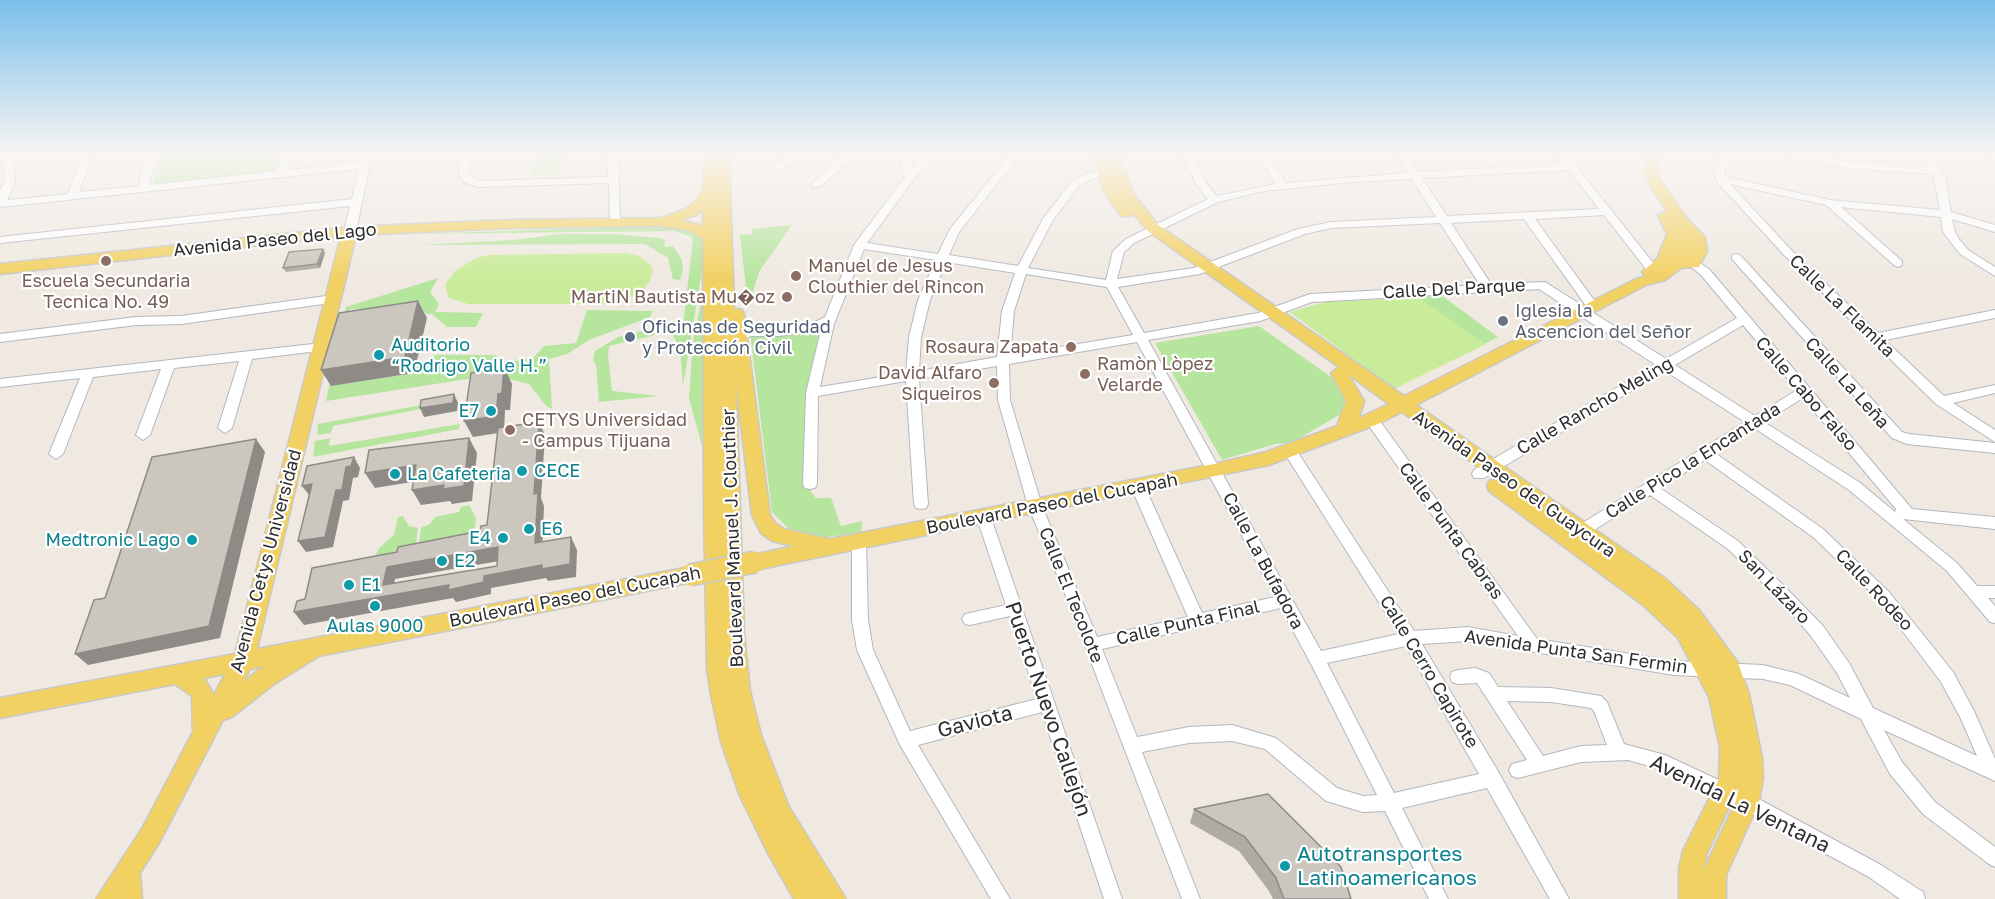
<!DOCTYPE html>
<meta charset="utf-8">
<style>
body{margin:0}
canvas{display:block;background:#efe9e1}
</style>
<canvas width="1995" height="899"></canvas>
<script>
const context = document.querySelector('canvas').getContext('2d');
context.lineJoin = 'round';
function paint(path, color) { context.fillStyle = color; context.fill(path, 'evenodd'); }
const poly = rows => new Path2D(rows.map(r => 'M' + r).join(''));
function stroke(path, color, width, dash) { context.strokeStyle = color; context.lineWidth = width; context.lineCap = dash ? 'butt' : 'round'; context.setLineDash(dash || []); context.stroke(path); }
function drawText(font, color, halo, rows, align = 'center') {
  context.font = font + ' "Golos Text",sans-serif'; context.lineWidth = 4.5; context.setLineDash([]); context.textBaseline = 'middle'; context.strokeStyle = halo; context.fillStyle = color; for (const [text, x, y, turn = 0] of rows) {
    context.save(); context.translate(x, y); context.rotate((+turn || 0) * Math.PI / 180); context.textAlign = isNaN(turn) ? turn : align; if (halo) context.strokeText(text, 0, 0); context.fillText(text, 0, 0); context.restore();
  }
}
paint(poly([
 [159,155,282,155,278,167,271,172,157,184,153,184],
 [539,155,564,155,558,175,532,175],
 [679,225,703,240,702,270,683,386,680,348,670,330,683,326,693,239,690,236,674,231,415,234],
 [792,225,760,270,748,306,740,235,752,234,752,229],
 [559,234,615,234,659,238,665,240,664,247,673,246,682,260,683,268,680,280,673,279,668,258,645,244,419,245,514,240],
 [438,278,430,292,439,304,435,312,483,313,476,327,447,327,432,314,426,314,422,308,350,309,331,386,414,373,416,363,432,360,435,355,495,355,505,362,524,360,534,357,544,346,576,343,587,310,653,311,650,317,589,340,567,354,549,359,552,409,546,406,529,384,506,378,474,378,326,401,346,307],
 [1441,295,1498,337,1467,353,1395,297],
 [702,297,702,446,689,398,693,341],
 [1259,326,1338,382,1347,393,1346,411,1291,443,1275,444,1222,460,1155,343],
 [653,328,655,335,609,346,608,356,612,391,659,396,599,402,596,365,593,360,595,351,618,337],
 [821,328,808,394,811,492,816,498,831,498,841,526,862,521,861,532,821,538,791,531,772,512,751,341,751,336,807,333],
 [455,399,425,408,333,426,331,433,317,435,318,424],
 [460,424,459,429,313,457,315,441,330,438,329,446],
 [469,505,476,518,474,541,418,552,421,528,430,524,435,517,459,512,461,507],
 [403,516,409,526,418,528,414,558,405,565,348,576,371,565,379,548,394,535,398,517]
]), '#b6e59e');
paint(poly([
 [625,253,639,256,650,264,653,271,650,280,644,289,633,296,606,304,468,304,449,298,446,290,446,283,455,271,476,258,489,255],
 [1418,297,1486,344,1394,389,1290,312,1325,302]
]), '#c9ec9a');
const minor = poly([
 [2,155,12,155,15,181,7,200,68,194,78,167,78,155,88,155,88,167,79,192,138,186,147,155,157,155,149,185,277,171,282,155,292,155,287,170,360,162,362,155,372,155,356,231,350,234,344,231,350,206,0,243,0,237,352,199,359,169,0,207,0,191,5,181,2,155],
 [461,155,471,155,469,175,480,181,608,177,608,155,618,155,620,222,615,225,610,222,609,183,479,187,465,183,459,176,461,155],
 [790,155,801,155,784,169,776,169,776,165,790,155],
 [845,155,856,155,820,187,812,187,812,183,845,155],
 [899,155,909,155,913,168,926,155,936,155,914,179,867,243,938,254,950,229,1010,155,1020,155,959,232,949,255,1018,266,1043,219,1071,182,1088,173,1120,170,1120,174,1091,179,1079,186,1053,220,1028,268,1106,280,1113,251,1126,239,1208,199,1196,184,1183,155,1193,155,1206,183,1217,196,1276,184,1258,155,1268,155,1286,183,1408,173,1397,155,1407,155,1418,172,1564,164,1557,155,1567,155,1659,270,1653,274,1649,273,1604,215,1535,219,1599,307,1593,311,1589,310,1524,219,1451,223,1491,284,1545,282,1666,359,1737,318,1701,275,1688,264,1690,262,1698,262,1709,269,1912,509,1995,517,1995,529,1903,519,1957,563,1977,586,1995,586,1995,598,1988,598,1995,606,1995,623,1990,622,1947,571,1849,490,1754,428,1715,453,1823,529,1889,592,1953,672,1974,711,1995,759,1995,781,1884,730,1902,762,1935,802,1995,847,1995,867,1989,864,1923,814,1890,774,1861,719,1790,685,1763,679,1674,675,1468,641,1422,644,1499,773,1569,899,1550,899,1487,788,1402,808,1448,899,1429,899,1385,811,1363,812,1326,801,1265,749,1232,741,1189,743,1142,752,1200,899,1182,899,1065,594,1028,506,998,400,997,366,919,379,928,504,926,508,921,509,916,508,914,504,906,381,818,396,817,484,815,488,810,489,805,488,803,484,806,393,821,330,779,336,751,336,739,341,733,337,749,328,779,328,813,323,825,317,854,245,905,177,899,155],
 [1569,170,1599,209,1447,216,1422,178,1569,170],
 [1412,179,1436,217,1331,222,1298,229,1194,268,1117,279,1124,252,1134,243,1218,202,1264,191,1352,182,1412,179],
 [1440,223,1480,285,1310,294,1258,313,1144,333,1118,287,1200,274,1305,234,1331,228,1440,223],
 [864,249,936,260,918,300,909,337,906,373,820,387,834,324,864,249],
 [946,262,1015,273,1002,311,997,357,919,371,921,337,930,300,946,262],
 [1026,274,1107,287,1133,335,1010,355,1014,311,1026,274],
 [1539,289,1656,365,1474,470,1472,474,1474,478,1484,478,1665,371,1745,422,1576,527,1574,531,1576,535,1586,535,1650,495,1728,549,1777,597,1811,636,1837,673,1850,698,1799,674,1763,665,1674,661,1537,639,1377,417,1372,415,1365,420,1367,423,1518,636,1468,627,1414,631,1295,448,1290,446,1283,451,1285,454,1399,634,1321,651,1148,340,1260,321,1312,302,1539,289],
 [1743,325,1797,390,1755,416,1675,365,1743,325],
 [1137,342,1275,597,1202,613,1145,487,1143,483,1138,482,1133,483,1131,487,1188,617,1097,637,1042,506,1010,400,1009,364,1137,342],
 [1803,398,1896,509,1895,512,1859,482,1764,422,1803,398],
 [1705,460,1813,537,1879,600,1941,682,1961,719,1977,756,1873,708,1849,663,1823,626,1787,589,1738,541,1660,488,1705,460],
 [1281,608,1311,664,1377,795,1363,796,1337,788,1276,738,1232,725,1189,727,1137,737,1102,649,1281,608],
 [1406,646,1479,774,1394,793,1327,663,1406,646],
 [1722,155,1732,155,1724,172,1726,177,1830,200,1940,210,1933,174,1847,168,1793,158,1788,155,1807,155,1847,162,1929,167,1921,155,1931,155,1945,177,1951,212,1995,225,1995,232,1952,219,1955,232,1959,239,1968,250,1995,267,1995,276,1960,254,1943,232,1941,217,1841,207,1902,261,1902,265,1898,267,1894,265,1826,205,1730,184,1793,252,1878,333,1995,310,1995,318,1885,340,1944,396,1995,385,1995,393,1953,403,1995,430,1995,442,1936,404,1785,256,1718,183,1714,172,1722,155],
 [1988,155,1995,155,1995,160,1991,159,1988,155],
 [1736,254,1740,255,1902,432,1909,434,1995,443,1995,453,1907,444,1892,438,1732,259,1732,255,1736,254],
 [333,295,337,296,339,299,337,302,181,324,136,325,0,342,0,334,136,317,181,316,333,295],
 [322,343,326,344,328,347,326,350,252,359,232,428,225,433,218,428,239,361,174,368,150,435,143,440,136,435,161,369,93,377,63,454,56,459,49,454,80,378,0,387,0,379,322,343],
 [984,512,989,514,991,518,1122,899,1104,899,1042,712,918,745,1010,899,991,899,900,745,857,650,852,620,852,543,854,539,859,537,864,539,866,543,868,620,873,650,910,731,1037,699,1010,616,970,625,965,624,962,619,965,614,970,613,1006,605,977,518,979,514,984,512],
 [1475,668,1489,673,1498,687,1551,688,1601,696,1607,702,1624,744,1665,755,1753,796,1881,865,1923,892,1925,899,1900,899,1869,877,1741,808,1656,768,1628,760,1581,762,1518,778,1512,776,1509,770,1512,764,1527,760,1477,683,1458,684,1452,682,1450,677,1452,672,1458,670,1475,668],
 [1507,701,1551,702,1591,708,1594,711,1607,745,1581,746,1543,756,1507,701]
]);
const major = poly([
 [715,155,729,155,734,309,742,310,744,314,770,515,775,523,784,529,830,539,1214,464,1266,452,1337,426,1346,401,1331,373,1339,367,1148,231,1130,209,1133,213,1131,216,1121,216,1104,192,1092,155,1106,155,1118,192,1106,155,1120,155,1133,193,1158,225,1404,396,1636,279,1646,276,1642,272,1657,259,1667,234,1658,215,1667,211,1646,179,1644,167,1647,155,1661,155,1658,167,1660,179,1687,219,1705,237,1707,251,1699,267,1681,268,1665,280,1646,285,1416,405,1666,579,1699,610,1738,663,1749,694,1762,758,1763,778,1759,802,1726,875,1726,899,1679,899,1679,868,1683,851,1719,779,1720,748,1709,697,1678,638,1643,605,1489,491,1487,486,1489,481,1495,479,1402,412,1378,424,1269,465,755,570,748,568,745,562,748,556,794,546,772,541,761,533,752,515,736,384,744,634,750,691,761,735,789,807,846,899,794,899,769,855,740,796,721,742,711,695,707,668,704,508,703,239,688,230,659,226,509,228,356,235,257,649,690,567,697,569,700,575,697,581,319,656,274,684,232,717,223,720,159,843,140,873,142,899,96,899,143,827,193,732,192,696,175,684,0,718,0,698,235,654,341,236,0,274,0,264,350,227,509,220,661,218,686,209,697,199,703,190,703,162,710,158,715,160,715,155],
 [703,209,703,226,681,220,696,215,703,209],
 [1348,374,1389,404,1359,418,1364,401,1348,374],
 [267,666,258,670,243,683,250,669,267,666],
 [225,674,214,695,204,678,225,674],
 [1739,786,1736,801,1703,872,1707,853,1739,786]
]);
stroke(minor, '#b4b7c1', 2);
stroke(major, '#c9c9c9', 3);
paint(minor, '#fff');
paint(major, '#f2d163');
const majorBridge = poly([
 [690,575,755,562]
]);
stroke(majorBridge, '#c9c9c9', 24, []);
stroke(majorBridge, '#f2d163', 21);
paint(poly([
 [323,249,325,253,320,268,286,272,283,268],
 [1268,794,1351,899,1273,899,1269,891,1239,851,1190,823,1194,809]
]), '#afaba4');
paint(poly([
 [323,249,325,253,320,268,317,264],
 [418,301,427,318,414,373,331,386,321,370],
 [504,367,512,384,510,410,505,410,504,432,473,437,464,421],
 [454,394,458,403,457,411,424,417,420,408],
 [539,422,545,435,541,498,544,506,542,556,535,543,534,494],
 [469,438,477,453,472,501,452,504,450,501,421,505,412,490],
 [256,439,265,452,220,638,88,665,75,654],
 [354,457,360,468,358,477,353,478,349,500,343,501,333,547,306,552,298,541,336,490,346,467],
 [416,465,424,480,375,488,365,473],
 [312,484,310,496,302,486],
 [571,537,577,550,576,577,548,581,546,578,491,588,491,594,456,602,453,598,304,625,294,612,383,585,387,567,498,547,505,560,395,579,392,595,484,576]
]), '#8e8b86');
const building = poly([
 [323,249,317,264,283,268,289,252,323,249],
 [418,301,405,357,321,370,339,313,418,301],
 [504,367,502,393,498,394,496,416,464,421,471,373,504,367],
 [454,394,453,403,420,408,421,400,454,394],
 [539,422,534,494,538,493,535,543,571,537,570,564,542,569,542,565,484,576,484,582,448,590,449,585,294,612,297,601,305,599,312,568,397,552,398,547,480,531,481,526,487,525,498,428,539,422],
 [498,547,497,566,383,585,387,567,498,547],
 [469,438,464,486,443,489,444,485,412,490,416,465,365,473,369,450,469,438],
 [256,439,209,626,75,654,94,600,105,598,152,457,256,439],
 [354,457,351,466,346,467,342,490,336,490,325,537,298,541,312,484,302,486,307,466,354,457],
 [1268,794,1341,867,1351,899,1284,899,1276,878,1245,837,1194,809,1268,794]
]);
paint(building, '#cbc7bf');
stroke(building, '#8e8b86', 1.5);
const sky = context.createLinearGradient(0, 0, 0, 280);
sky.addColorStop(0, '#7abfeb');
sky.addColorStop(0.55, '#f8f5f2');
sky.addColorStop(1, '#f8f5f200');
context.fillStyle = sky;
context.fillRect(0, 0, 1995, 280);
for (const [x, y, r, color] of [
 [106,261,6,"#8d6e63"],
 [796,276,6,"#8d6e63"],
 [787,297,6,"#8d6e63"],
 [1503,321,6,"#6b7280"],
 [630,337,6,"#5c6f8a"],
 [1071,347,6,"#8d6e63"],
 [379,355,6,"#0f9aa8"],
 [1085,374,6,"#8d6e63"],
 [994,383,6,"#8d6e63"],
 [491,411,6,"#0f9aa8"],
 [510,430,6,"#8d6e63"],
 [522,471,6,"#0f9aa8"],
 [395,474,6,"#0f9aa8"],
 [529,529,6,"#0f9aa8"],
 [503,538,6,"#0f9aa8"],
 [192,540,6,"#0f9aa8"],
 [442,561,6,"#0f9aa8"],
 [349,585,6,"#0f9aa8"],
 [375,606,6,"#0f9aa8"],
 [1285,866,6,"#0f9aa8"]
]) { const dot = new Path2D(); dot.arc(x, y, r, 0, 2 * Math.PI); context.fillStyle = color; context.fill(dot); stroke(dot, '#fff', 2); }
drawText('18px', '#2e2e2e', '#fff', [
 ["Avenida Paseo del Lago",275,240,-6],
 ["Calle Del Parque",1454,289,-3],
 ["Calle La Flamita",1842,306,44],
 ["Calle La Leña",1847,383,48],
 ["Calle Cabo Falso",1806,394,49],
 ["Calle Rancho Meling",1595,406,-30],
 ["Calle Pico la Encantada",1693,461,-32],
 ["Avenida Paseo del Guaycura",1514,484,35],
 ["Boulevard Paseo del Cucapah",1052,504,-11],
 ["Calle Punta Cabras",1451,531,54],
 ["Boulevard Manuel J. Clouthier",733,538,-92],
 ["Avenida Cetys Universidad",266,561,-75],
 ["Calle La Bufadora",1263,561,62],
 ["San Lázaro",1774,587,46],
 ["Calle Rodeo",1874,590,47],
 ["Calle El Tecolote",1071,595,68],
 ["Boulevard Paseo del Cucapah",575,597,-11],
 ["Calle Punta Final",1188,623,-13],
 ["Avenida Punta San Fermin",1576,652,8],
 ["Calle Cerro Capirote",1429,672,59]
]);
drawText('18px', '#785e54', '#fff', [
 ["Manuel de Jesus",808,266],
 ["Clouthier del Rincon",808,287],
 ["Escuela Secundaria",106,281,"center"],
 ["Tecnica No. 49",106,302,"center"],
 ["MartiN Bautista Mu�oz",775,297,"right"],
 ["Rosaura Zapata",1059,347,"right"],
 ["Ramòn Lòpez",1097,364],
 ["Velarde",1097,385],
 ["David Alfaro",982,373,"right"],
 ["Siqueiros",982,394,"right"],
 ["CETYS Universidad",522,420],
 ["- Campus Tijuana",522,441]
], 'left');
drawText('18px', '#5b616d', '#fff', [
 ["Iglesia la",1515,311],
 ["Ascencion del Señor",1515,332]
], 'left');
drawText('18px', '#4e5e75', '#fff', [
 ["Oficinas de Seguridad",642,327],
 ["y Protección Civil",642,348]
], 'left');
drawText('18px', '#0d838f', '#fff', [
 ["Auditorio",391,345],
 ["“Rodrigo Valle H.”",391,366],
 ["E7",479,411,"right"],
 ["CECE",534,471],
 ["La Cafeteria",407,474],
 ["E6",541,529],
 ["E4",491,538,"right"],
 ["Medtronic Lago",180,540,"right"],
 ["E2",454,561],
 ["E1",361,585],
 ["Aulas 9000",375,626,"center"]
], 'left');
drawText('21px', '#2e2e2e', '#fff', [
 ["Puerto Nuevo Callejón",1048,709,71],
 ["Gaviota",975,722,-14],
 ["Avenida La Ventana",1740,804,26]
]);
drawText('21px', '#0d838f', '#fff', [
 ["Autotransportes",1297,854],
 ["Latinoamericanos",1297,878]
], 'left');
</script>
